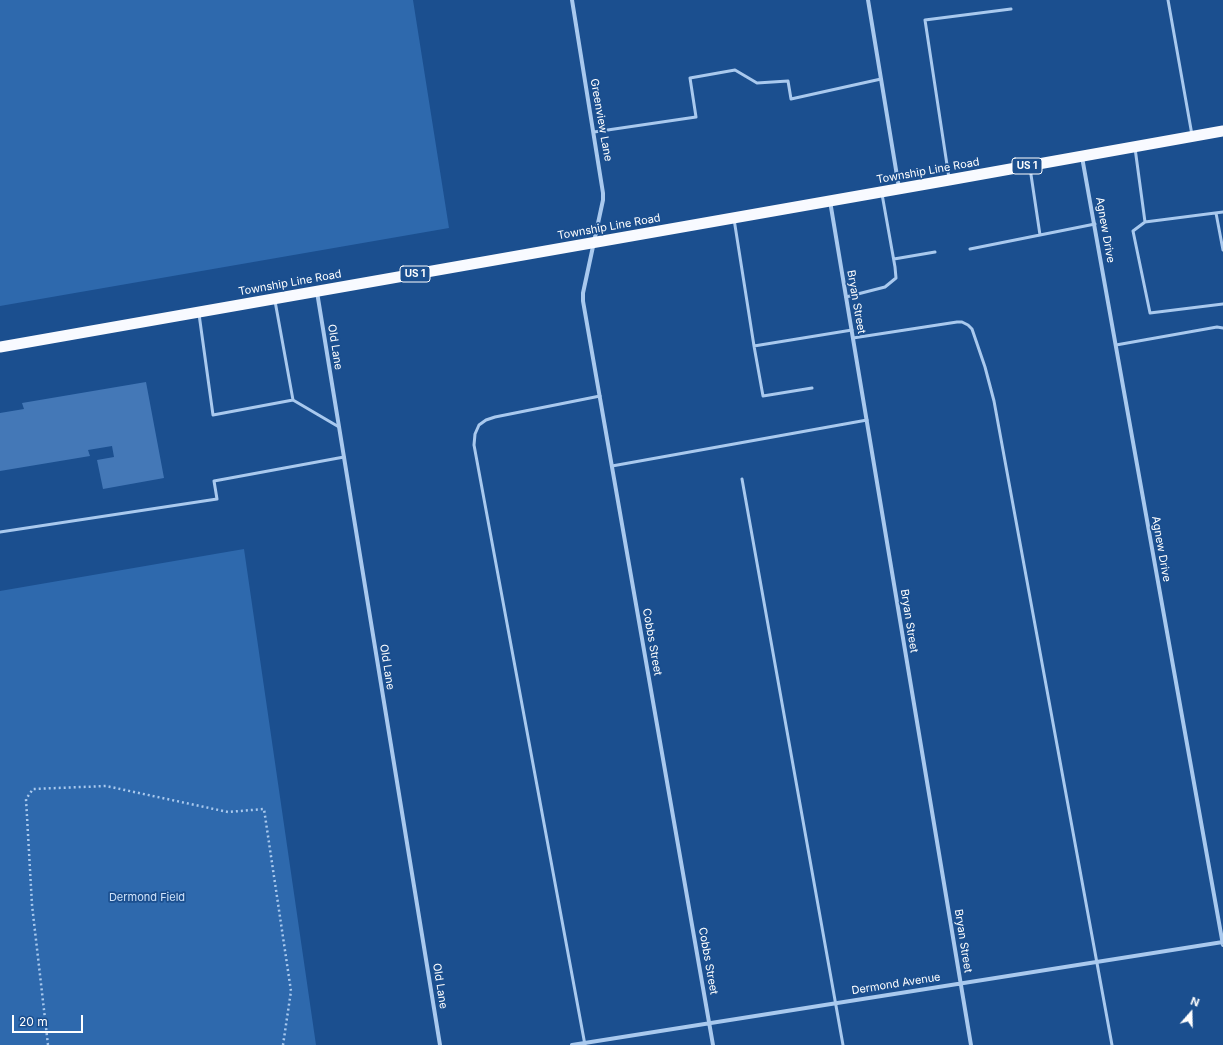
<!DOCTYPE html>
<style>
body{margin:0}
#map{position:relative;width:1223px;height:1045px;overflow:hidden;background:#1b4f8f;font-family:Inter,sans-serif}
canvas{display:block}
.north{position:absolute;left:1171px;top:993px;width:40px;height:40px;-webkit-text-stroke:3px #1b4f8f;paint-order:stroke;rotate:20deg;font-size:11px;font-weight:700;line-height:16px;text-align:center;color:#fff}
.north::after{content:'';display:block;margin:auto;width:14px;height:18px;background:#fff;clip-path:polygon(50% 0,100% 100%,50% 72%,0 100%)}
.scale{position:absolute;left:12px;top:1015px;width:71px;height:18px;box-sizing:border-box;border:2px solid #fff;border-top:0;padding-left:5px;font-size:12px;line-height:14px;white-space:nowrap;color:#fff;-webkit-text-stroke:3px #1b4f8f;paint-order:stroke}
</style>
<div id="map">
<canvas width="1223" height="1045"></canvas>
<div class="north">N</div>
<div class="scale">20 m</div>
</div>
<script>
const context = document.querySelector('canvas').getContext('2d');
context.lineJoin = 'round';
function paint(path, color) { context.fillStyle = color; context.fill(path, 'evenodd'); }
const poly = rows => new Path2D(rows.map(r => 'M' + r).join(''));
function stroke(path, color, width, dash) { context.strokeStyle = color; context.lineWidth = width; context.lineCap = dash ? 'butt' : 'round'; context.setLineDash(dash || []); context.stroke(path); }
function drawText(font, color, halo, rows, align = 'center') {
  context.font = font + ' Inter,sans-serif'; context.lineWidth = 3.5; context.setLineDash([]); context.textBaseline = 'middle'; context.strokeStyle = halo; context.fillStyle = color; for (const [text, x, y, turn = 0] of rows) {
    context.save(); context.translate(x, y); context.rotate((+turn || 0) * Math.PI / 180); context.textAlign = isNaN(turn) ? turn : align; if (halo) context.strokeText(text, 0, 0); context.fillText(text, 0, 0); context.restore();
  }
}
paint(poly([
 [0,0,413,0,449,228,0,306],
 [244,549,316,1045,0,1045,0,591]
]), '#2e69ad');
paint(poly([
 [146,382,164,478,103,489,97,460,114,457,112,446,88,450,90,456,0,471,0,413,24,409,22,403]
]), '#4478b7');
stroke(poly([
 [48,1045,32,905,26,799,33,789,106,786,228,812,264,809,291,991,283,1045]
]), '#a9c9ee', 2.5, [2, 3]);
stroke(poly([
 [1168,0,1192,135],
 [594,132,696,117,690,78,735,70,757,83,788,81,791,99,881,79],
 [1135,148,1145,222],
 [1030,168,1040,235],
 [949,178,925,20,1011,9],
 [1223,212,1145,222,1133,231,1150,313,1223,304],
 [1216,213,1223,250],
 [734,219,754,346,852,330],
 [970,249,1095,224],
 [894,259,935,252],
 [846,297,885,287,896,278,895,267,882,194],
 [275,301,293,400],
 [199,314,213,415,293,400,339,427],
 [853,338,957,322,962,322,968,325,972,329,985,367,994,401,1112,1045],
 [1116,345,1217,327,1223,328],
 [754,346,763,396,812,388],
 [612,466,867,420],
 [742,479,843,1045],
 [0,532,217,499,214,481,344,457],
 [585,1045,474,445,475,434,479,425,486,420,495,417,600,396]
]), '#a9c9ee', 3);
stroke(poly([
 [572,0,603,193,603,200,583,293,583,301,713,1045],
 [868,0,899,188],
 [1082,157,1223,945],
 [830,201,971,1045],
 [317,292,440,1045],
 [572,1045,1223,942]
]), '#a9c9ee', 4);
stroke(poly([
 [0,347,949,180,1223,131]
]), '#f8faff', 11);
for (const [x, y, w] of [
 [1027,166,30],
 [415,274,30]
]) { const box = new Path2D(); box.roundRect(x - w / 2, y - 8, w, 16, 3); context.fillStyle = '#1b4f8f'; context.fill(box); stroke(box, '#fff', 1); }
drawText('bold 10px', '#fff', null, [
 ["US 1",1027,166],
 ["US 1",415,274]
]);
drawText('11px', '#fff', '#1b4f8f', [
 ["Greenview Lane",601,120,80],
 ["Township Line Road",928,171,-10],
 ["Township Line Road",609,227,-10],
 ["Agnew Drive",1105,230,80],
 ["Township Line Road",290,283,-10],
 ["Bryan Street",856,302,80],
 ["Old Lane",335,347,81],
 ["Agnew Drive",1161,549,80],
 ["Bryan Street",909,621,81],
 ["Cobbs Street",652,642,80],
 ["Old Lane",387,667,81],
 ["Bryan Street",963,941,81],
 ["Cobbs Street",708,961,80],
 ["Dermond Avenue",896,984,-9],
 ["Old Lane",440,986,81]
]);
drawText('11px', '#cfe3fa', '#1b4f8f', [
 ["Dermond Field",147,898]
]);
</script>
